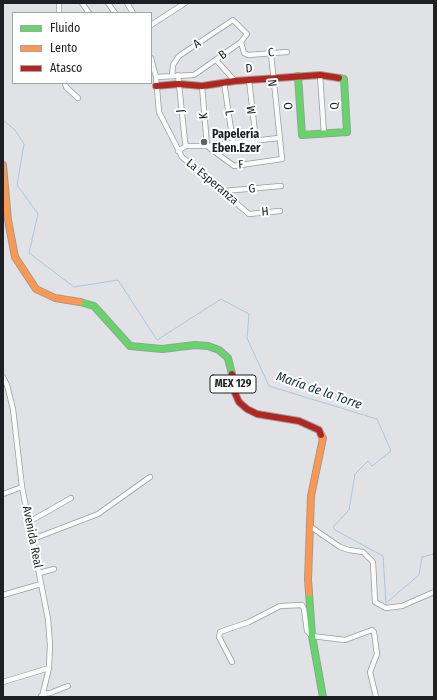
<!DOCTYPE html>
<meta charset="utf-8">
<style>
body{margin:0}
#map{position:relative;width:437px;height:700px;overflow:hidden;background:#e0e2e6;font-family:"Fira Sans Condensed",sans-serif}
canvas{display:block}
.frame{position:absolute;inset:0;border:4px solid #1e1f22;pointer-events:none}
.legend{position:absolute;left:12px;top:12px;width:140px;height:72px;box-sizing:border-box;background:#fff;border:1px solid #a5a5a7;margin:0;padding:5px 7px;list-style:none;font-size:12px;color:#1e1f22}
.legend li{display:flex;align-items:center;gap:8px;height:20px}
.legend b{width:20px;border:1px solid #a5a5a7}
</style>
<div id="map">
<canvas width="437" height="700"></canvas>
<div class="frame"></div>
<ul class="legend">
<li><b style="height:5px;background:#63d668"></b>Fluido</li>
<li><b style="height:5px;background:#ff974d"></b>Lento</li>
<li><b style="height:5px;background:#b3261e"></b>Atasco</li>
</ul>
</div>
<script>
const context = document.querySelector('canvas').getContext('2d');
context.lineJoin = 'round';
const poly = rows => new Path2D(rows.map(r => 'M' + r).join(''));
function stroke(path, color, width, dash) { context.strokeStyle = color; context.lineWidth = width; context.lineCap = dash ? 'butt' : 'round'; context.setLineDash(dash || []); context.stroke(path); }
function drawText(font, color, halo, rows, align = 'center') {
  context.font = font + ' "Fira Sans Condensed",sans-serif'; context.lineWidth = 4; context.setLineDash([]); context.textBaseline = 'middle'; context.strokeStyle = halo; context.fillStyle = color; for (const [text, x, y, turn = 0] of rows) {
    context.save(); context.translate(x, y); context.rotate((+turn || 0) * Math.PI / 180); context.textAlign = isNaN(turn) ? turn : align; if (halo) context.strokeText(text, 0, 0); context.fillText(text, 0, 0); context.restore();
  }
}
stroke(poly([
 [3,120,15,130,24,144,17,185,38,214,29,253,74,287,118,280,157,340,221,299,249,314,247,338,269,386,377,419,391,451,372,466,368,461,355,474,349,510,333,527,335,530,383,556,386,603,419,575,422,557,434,554]
]), '#acc6d9', 1);
const street = poly([
 [82,3,89,13],
 [108,3,115,13],
 [127,3,133,13],
 [59,13,59,3],
 [151,25,185,3],
 [241,42,244,53,248,55,287,52],
 [151,58,156,77,159,112,182,157,249,214,280,211],
 [216,60,235,81],
 [178,75,185,142,186,146],
 [320,75,324,134],
 [156,77,194,75,241,42,247,34,233,20,179,56,173,65,172,76],
 [249,80,256,141],
 [224,82,233,143],
 [65,83,66,87,78,98],
 [202,86,207,146,234,166,282,159,271,54],
 [178,151,186,146,207,146,279,138],
 [224,191,281,186],
 [3,377,7,385,13,409,22,487,48,619,50,645,49,668,42,697],
 [3,494,22,487],
 [29,522,71,498],
 [311,527,340,547,349,550,363,552,373,562,375,602,386,608,402,606,434,592],
 [33,539,98,514,150,477],
 [39,573,54,569],
 [3,595,41,584],
 [232,662,219,637,220,632,249,622,280,606,302,605,304,609,307,631,312,636,345,640,372,630,374,632,377,654,370,672,376,697],
 [3,682,49,668],
 [41,696,43,694,50,693,68,686]
]);
const fast = poly([
 [298,76,302,135,347,132,344,79,339,78],
 [80,302,94,306,130,346,162,349,195,345,208,346,219,350,228,358,232,374],
 [309,593,312,636,323,697]
]);
const slow = poly([
 [3,165,8,220,15,257,36,289,55,298,80,302],
 [309,593,308,580,311,496,323,438,321,435]
]);
const jam = poly([
 [156,86,179,84,202,86,235,81,320,75,339,78],
 [232,374,235,393,239,402,247,409,257,414,299,421,319,430,321,435]
]);
stroke(street, '#9b9c9f', 6);
stroke(fast, '#9b9c9f', 8);
stroke(slow, '#9b9c9f', 8);
stroke(jam, '#9b9c9f', 8);
stroke(street, '#fafbfb', 4.5);
stroke(fast, '#63d668', 6);
stroke(slow, '#ff974d', 6);
stroke(jam, '#b3261e', 6);
for (const [x, y, r, color] of [
 [204,142,4,"#626367"]
]) { const dot = new Path2D(); dot.arc(x, y, r, 0, 2 * Math.PI); context.fillStyle = color; context.fill(dot); stroke(dot, '#fff', 1.5); }
for (const [x, y, w] of [
 [233,384,46]
]) { const box = new Path2D(); box.roundRect(x - w / 2, y - 9, w, 18, 3); context.fillStyle = '#fff'; context.fill(box); stroke(box, '#1e1f22', 1); }
drawText('bold 11px', '#1e1f22', null, [
 ["MEX 129",233,384]
]);
drawText('12px', '#1e1f22', '#fff', [
 ["A",197,44,-33],
 ["C",271,53,-5],
 ["B",223,55,-36],
 ["D",249,69,-4],
 ["N",273,83,-95],
 ["O",289,106,-94],
 ["Q",335,106,-93],
 ["M",252,110,-97],
 ["J",181,111,-96],
 ["L",229,113,82],
 ["K",204,116,-95],
 ["F",241,165,-4],
 ["La Esperanza",212,182,40],
 ["G",252,189,-5],
 ["H",265,212,-5],
 ["Avenida Real",32,537,79]
]);
drawText('bold 12px', '#1e1f22', '#fff', [
 ["Papelería",212,135],
 ["Eben.Ezer",212,149]
], 'left');
drawText('italic 13px', '#0e2d40', '#fff', [
 ["María de la Torre",319,391,19]
]);
</script>
